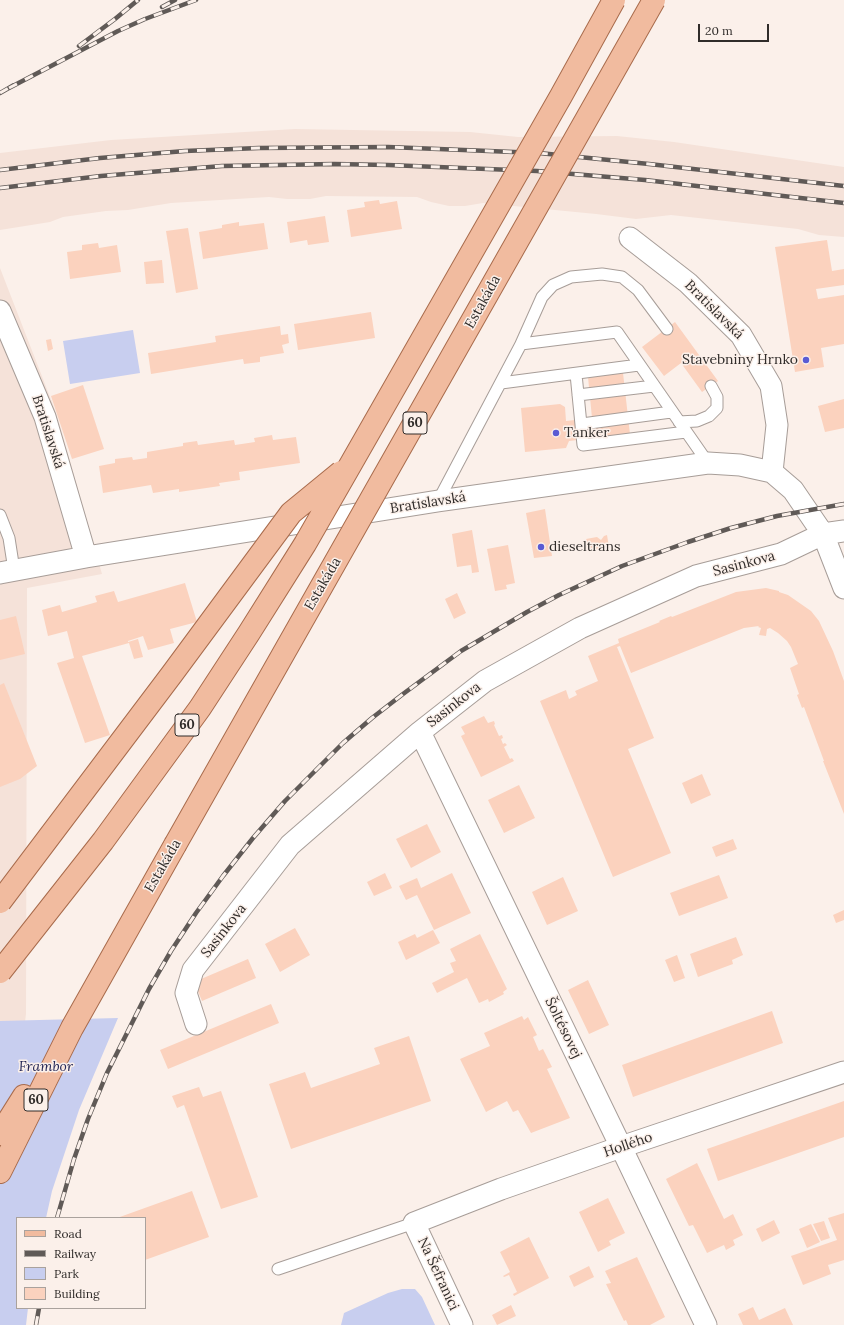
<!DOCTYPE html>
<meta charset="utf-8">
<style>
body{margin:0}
#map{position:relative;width:844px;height:1325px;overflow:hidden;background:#fbf0ea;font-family:Lora,serif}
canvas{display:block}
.legend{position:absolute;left:16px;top:1217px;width:130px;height:92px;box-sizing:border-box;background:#fbf0ea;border:1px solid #aaa29d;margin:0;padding:5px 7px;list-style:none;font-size:12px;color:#302c2a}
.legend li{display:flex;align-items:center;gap:8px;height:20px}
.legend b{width:20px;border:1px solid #aaa29d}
.scale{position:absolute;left:698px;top:24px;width:71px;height:18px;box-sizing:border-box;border:2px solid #302c2a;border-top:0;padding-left:5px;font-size:12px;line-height:14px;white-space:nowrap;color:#302c2a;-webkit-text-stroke:3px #fbf0ea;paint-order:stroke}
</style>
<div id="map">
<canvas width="844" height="1325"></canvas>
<ul class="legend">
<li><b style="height:5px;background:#f1bb9f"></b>Road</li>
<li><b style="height:5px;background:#605a57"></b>Railway</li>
<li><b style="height:11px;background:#c8ceef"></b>Park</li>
<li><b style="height:11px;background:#fbd2be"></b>Building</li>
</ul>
<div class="scale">20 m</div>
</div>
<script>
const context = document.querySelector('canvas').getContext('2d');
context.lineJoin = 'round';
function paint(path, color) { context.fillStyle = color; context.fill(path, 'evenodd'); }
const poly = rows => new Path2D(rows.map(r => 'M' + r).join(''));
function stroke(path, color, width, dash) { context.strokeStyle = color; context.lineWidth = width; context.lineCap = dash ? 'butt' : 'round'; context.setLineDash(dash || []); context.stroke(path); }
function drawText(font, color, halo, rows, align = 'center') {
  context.font = font + ' Lora,serif'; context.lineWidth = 3; context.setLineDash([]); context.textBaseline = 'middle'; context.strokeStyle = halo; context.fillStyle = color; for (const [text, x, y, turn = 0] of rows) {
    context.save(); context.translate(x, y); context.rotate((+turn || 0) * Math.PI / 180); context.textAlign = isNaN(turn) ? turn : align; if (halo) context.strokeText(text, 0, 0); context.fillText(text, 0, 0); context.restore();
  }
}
paint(poly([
 [295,129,470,132,518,137,617,136,674,142,844,167,844,237,819,235,798,229,671,215,636,219,596,214,483,203,465,206,449,206,431,202,417,197,326,196,310,199,287,199,269,197,171,203,128,210,106,211,63,217,50,222,0,230,0,153,111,140],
 [0,268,57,415,102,574,27,588,26,1014,0,1222]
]), '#f5e2d9');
paint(poly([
 [133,330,140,373,70,384,63,341],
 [118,1018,79,1110,52,1191,46,1218,17,1218,17,1308,28,1308,26,1325,0,1325,0,1021],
 [402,1289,415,1289,422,1297,435,1325,341,1325,344,1313,388,1293]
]), '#c8ceef');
paint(poly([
 [379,200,380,204,397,201,402,229,351,237,347,210,365,207,364,202],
 [325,216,329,242,308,245,307,240,290,243,287,222],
 [239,222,239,226,264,223,268,249,203,259,199,232,222,228,222,225],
 [188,228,198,289,176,293,166,231],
 [827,240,832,271,844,269,844,285,816,289,818,299,844,295,844,344,821,348,824,367,795,372,775,247],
 [98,243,99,248,117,245,121,272,70,279,67,252,82,250,82,245],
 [162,260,164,283,146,284,144,262],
 [371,312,375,338,298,350,294,324],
 [675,322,718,381,702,392,681,363,664,376,642,347],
 [280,326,281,335,288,334,289,343,282,345,284,353,260,357,260,362,244,364,243,359,151,374,148,353,216,342,215,336],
 [51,339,53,349,48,351,46,340],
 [623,373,631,443,595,438,569,441,566,448,525,452,521,408,560,404,565,407,566,421,592,418,588,377],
 [83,385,104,449,72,459,51,396],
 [844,399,844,428,825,432,818,406],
 [272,435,273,440,296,437,300,463,239,472,240,480,219,483,220,486,179,492,179,489,153,493,151,485,103,493,99,466,115,463,115,459,132,457,133,460,147,458,147,452,183,446,183,443,197,441,198,445,234,440,235,445,255,442,254,438],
 [545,509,552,556,534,558,526,513],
 [472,530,479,572,472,573,471,565,457,567,452,534],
 [607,535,609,547,588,551,586,539,597,537,601,540,604,536],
 [508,545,515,583,506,585,507,589,495,591,487,549],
 [185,583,197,622,170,629,174,643,148,650,143,636,128,641,128,642,138,639,143,657,134,659,129,643,82,656,110,735,85,743,57,663,74,658,67,631,48,636,42,610,60,605,62,612,97,602,95,596,114,591,118,602],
 [766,588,779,591,779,592,788,595,811,611,819,621,833,651,844,681,844,814,823,761,824,761,804,707,802,708,797,695,799,694,790,668,798,664,791,647,787,641,778,633,770,628,767,629,766,636,759,635,761,628,758,627,759,626,744,628,631,673,620,646,617,647,654,738,628,749,671,853,613,877,540,701,566,690,569,699,577,695,575,691,598,681,588,656,619,643,618,639,660,622,659,621,671,616,672,617,736,592],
 [457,593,466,613,454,619,445,599],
 [16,616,25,654,0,660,0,620],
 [4,683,37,766,20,779,0,787,0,685],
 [484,716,488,723,494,721,495,724,494,725,499,736,502,735,503,738,501,739,503,744,505,743,507,745,504,747,510,759,512,758,514,761,481,777,461,736,465,734,461,727],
 [702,774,711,795,691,804,682,783],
 [519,785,535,818,504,833,488,800],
 [427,824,441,852,411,868,396,839],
 [733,839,737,849,716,857,712,847],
 [385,873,392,888,374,896,367,882],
 [452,873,471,913,434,930,417,895,406,900,399,886,417,878,421,888],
 [719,875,728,898,679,916,670,893],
 [563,877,578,911,547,925,532,892],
 [844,910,844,920,836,923,833,915],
 [295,928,310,955,280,972,265,944],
 [433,930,440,943,406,960,398,942,415,934,417,938],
 [480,934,507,989,503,992,504,994,489,1002,488,999,479,1003,467,978,437,993,432,983,454,972,450,963,456,961,450,949],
 [736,937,743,955,732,960,733,964,698,977,690,954],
 [677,955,685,978,674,982,665,960],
 [248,959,256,978,202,1001,194,982],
 [588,980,609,1025,589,1034,568,990],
 [271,1004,279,1023,168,1069,160,1050],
 [772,1011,783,1043,633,1097,622,1065],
 [522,1016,524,1020,528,1017,537,1035,533,1037,539,1051,543,1049,552,1067,547,1069,570,1118,531,1133,518,1110,513,1112,507,1101,486,1112,460,1059,490,1046,484,1033],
 [409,1036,431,1101,291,1149,269,1084,305,1072,311,1088,380,1064,374,1048],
 [199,1087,203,1097,221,1091,258,1197,221,1209,184,1105,177,1108,172,1096],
 [844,1101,844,1137,718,1181,707,1149],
 [697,1163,724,1219,733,1214,743,1235,733,1240,735,1245,726,1250,724,1245,707,1253,693,1225,689,1226,666,1179],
 [192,1191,209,1237,145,1260,145,1218,117,1218],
 [608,1198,625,1233,609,1241,611,1245,598,1252,579,1212],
 [844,1213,844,1260,828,1265,831,1274,803,1285,791,1256,837,1240,828,1218],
 [774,1220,780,1233,762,1242,756,1229],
 [824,1221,830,1238,821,1241,813,1224],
 [811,1224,820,1242,807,1248,799,1229],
 [529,1237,549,1278,514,1296,513,1294,517,1292,509,1275,504,1277,503,1276,510,1272,500,1252],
 [637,1257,665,1317,650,1325,628,1325,626,1320,624,1321,606,1284,611,1283,605,1271],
 [589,1266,594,1277,574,1287,569,1276],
 [511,1305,516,1316,497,1325,492,1315],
 [753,1307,759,1320,785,1308,793,1325,743,1325,738,1314]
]), '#fbd2be');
const service = poly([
 [521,344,542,297,553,285,571,277,602,274,622,277,638,290,667,329],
 [576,374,583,445,686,432],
 [501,383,639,365],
 [578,395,654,386],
 [679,422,697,421,709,416,717,408,717,397,711,386],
 [582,424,671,412],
 [438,501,521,344,617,332,708,463],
 [0,515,9,538,14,570],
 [278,1269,414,1223]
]);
const minor = poly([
 [630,238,688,283,741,335,771,386,777,425,772,472],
 [0,311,45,417,86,557],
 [0,573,86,557,438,501,708,463,740,465,772,472,793,490,823,534,844,588],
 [420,732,621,1147,706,1325],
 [196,1024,186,993,193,970,290,845,420,732,485,681,580,628,696,576,781,554,823,534,844,531],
 [462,1325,414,1223,501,1189,621,1147,844,1072]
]);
const primary = poly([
 [0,1134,24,1096],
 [0,1172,72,1028,175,845]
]);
stroke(service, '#a79d98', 13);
stroke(minor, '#a79d98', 23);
stroke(primary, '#a86b4c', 24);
stroke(service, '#fff', 11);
stroke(minor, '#fff', 21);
stroke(primary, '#f1bb9f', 22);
const rail = poly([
 [162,7,175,0],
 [79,46,115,19,138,0],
 [9,88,118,31,145,19,196,0],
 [0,93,14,85],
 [0,170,100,158,185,151,259,148,388,147,539,153,649,164,844,186],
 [0,188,101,176,222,166,334,164,388,165,537,171,645,180,844,203],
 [57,1218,74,1159,88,1119,107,1073,149,989,171,951,196,913,223,876,253,838,285,801,343,743,372,718,403,694,461,651,527,612,559,595,622,566,688,542,731,528,777,516,844,504],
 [36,1325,39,1308]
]);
stroke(rail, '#605a57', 4.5);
stroke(rail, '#fbf0ea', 3, [9]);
const primaryBridge = poly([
 [175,845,654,0],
 [0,902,172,674,291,513,341,472],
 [0,972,103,841,200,708,249,633,305,544,352,462,561,96,614,0]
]);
stroke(primaryBridge, '#a86b4c', 24, []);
stroke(primaryBridge, '#f1bb9f', 22);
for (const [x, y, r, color] of [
 [806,360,4,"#5a5bd3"],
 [556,433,4,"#5a5bd3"],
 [541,547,4,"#5a5bd3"]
]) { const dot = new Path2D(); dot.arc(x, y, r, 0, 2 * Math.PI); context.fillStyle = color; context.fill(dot); stroke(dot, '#fbf0ea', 1.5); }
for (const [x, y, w] of [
 [415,423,24],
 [187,725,24],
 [36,1100,24]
]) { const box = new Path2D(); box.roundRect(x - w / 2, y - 11, w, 22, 3); context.fillStyle = '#fbf0ea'; context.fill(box); stroke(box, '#302c2a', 1); }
drawText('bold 13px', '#302c2a', null, [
 ["60",415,423],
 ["60",187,725],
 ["60",36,1100]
]);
drawText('14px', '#302c2a', '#fbf0ea', [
 ["Estakáda",483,302,-61],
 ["Bratislavská",714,310,45],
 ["Bratislavská",48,432,72],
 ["Bratislavská",428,503,-9],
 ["Sasinkova",744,564,-15],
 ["Estakáda",323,584,-60],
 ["Sasinkova",454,705,-38],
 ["Estakáda",163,866,-60],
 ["Sasinkova",224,931,-52],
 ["Šoltésovej",563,1028,64],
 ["Hollého",628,1145,-19],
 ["Na Šefranici",438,1274,65]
]);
drawText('14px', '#302c2a', '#fbf0ea', [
 ["Stavebniny Hrnko",798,360,"right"],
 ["Tanker",564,433],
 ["dieseltrans",549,547]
], 'left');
drawText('italic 14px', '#252756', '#fbf0ea', [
 ["Frambor",46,1067]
]);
</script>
